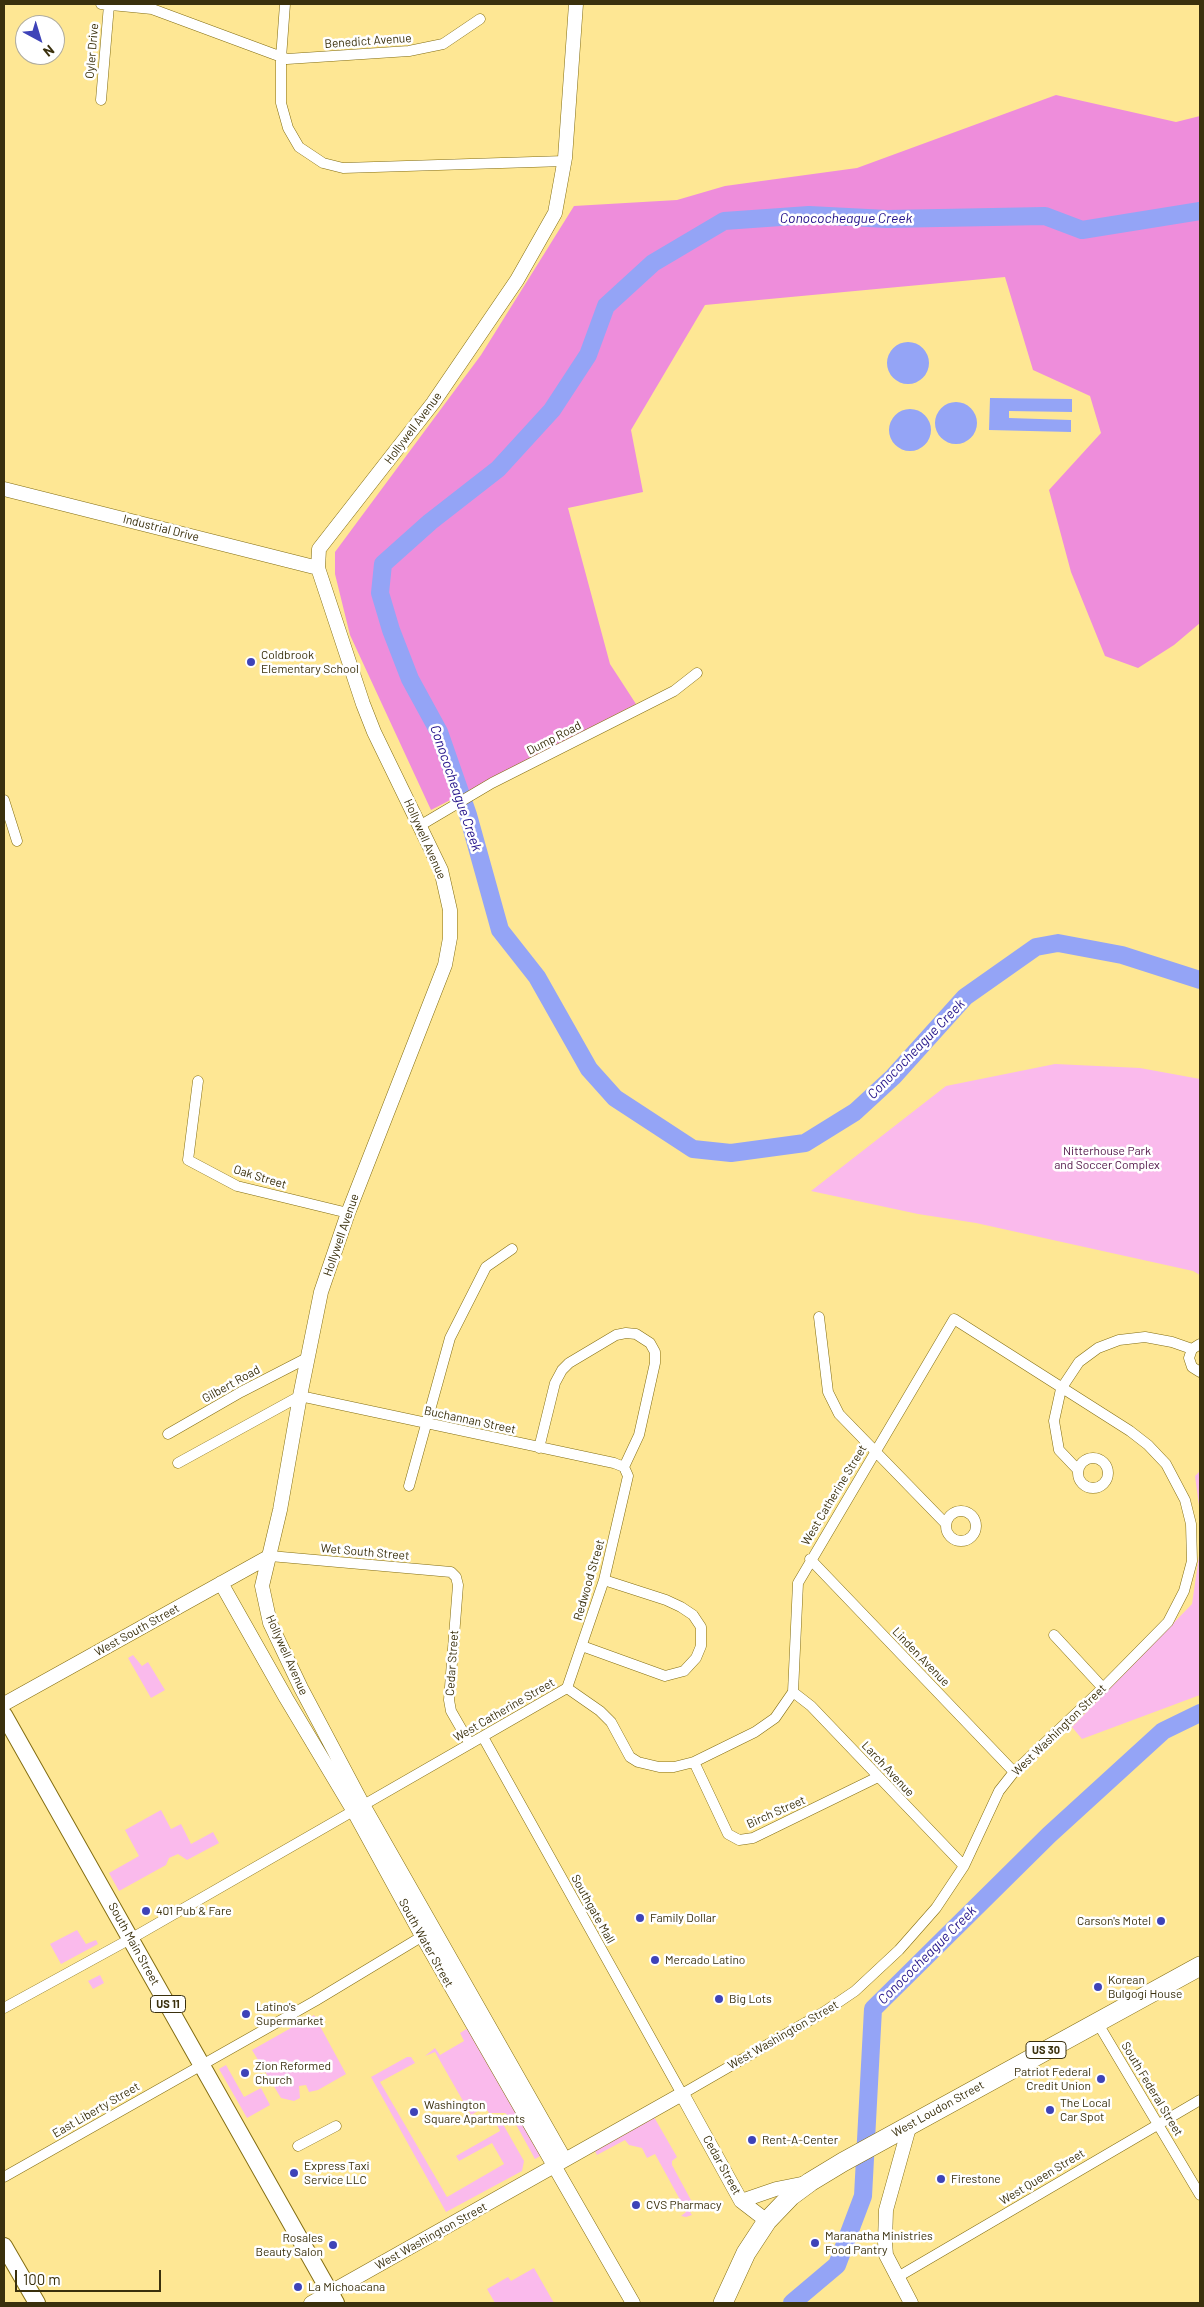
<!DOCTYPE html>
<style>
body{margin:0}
#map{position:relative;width:1204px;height:2307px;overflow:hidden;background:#fee794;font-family:Barlow,sans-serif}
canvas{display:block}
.frame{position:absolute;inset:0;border:5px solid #3a300d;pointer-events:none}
.north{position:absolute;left:15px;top:15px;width:50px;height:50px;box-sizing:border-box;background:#fff;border:1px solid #b0ac9e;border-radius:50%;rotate:141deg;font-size:14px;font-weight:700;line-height:20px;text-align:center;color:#3a300d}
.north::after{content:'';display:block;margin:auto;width:18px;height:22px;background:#3e43b8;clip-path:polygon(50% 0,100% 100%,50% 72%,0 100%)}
.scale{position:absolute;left:15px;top:2270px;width:146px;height:22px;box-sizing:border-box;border:2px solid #3a300d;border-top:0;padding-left:6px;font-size:15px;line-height:18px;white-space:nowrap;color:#3a300d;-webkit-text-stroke:4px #fff;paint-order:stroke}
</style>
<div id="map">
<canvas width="1204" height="2307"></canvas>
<div class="frame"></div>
<div class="north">N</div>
<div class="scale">100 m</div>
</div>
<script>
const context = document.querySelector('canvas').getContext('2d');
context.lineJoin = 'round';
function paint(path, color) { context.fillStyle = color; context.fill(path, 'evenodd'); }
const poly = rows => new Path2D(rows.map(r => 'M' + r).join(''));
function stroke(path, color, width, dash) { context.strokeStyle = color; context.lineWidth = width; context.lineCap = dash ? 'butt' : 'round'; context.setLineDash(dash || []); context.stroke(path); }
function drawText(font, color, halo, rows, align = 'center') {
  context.font = font + ' Barlow,sans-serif'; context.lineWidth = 5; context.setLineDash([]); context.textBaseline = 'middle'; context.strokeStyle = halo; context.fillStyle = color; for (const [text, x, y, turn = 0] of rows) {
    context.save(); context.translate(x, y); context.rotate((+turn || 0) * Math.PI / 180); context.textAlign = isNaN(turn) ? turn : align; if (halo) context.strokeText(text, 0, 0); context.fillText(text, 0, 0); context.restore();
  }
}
paint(poly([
 [1055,1064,1140,1068,1200,1079,1200,1275,1193,1271,976,1223,918,1214,811,1191,946,1086],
 [1200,1471,1200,1513,1195,1476],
 [1200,1549,1200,1695,1082,1739,1072,1727,1192,1604],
 [133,1655,142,1666,148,1662,165,1690,151,1698,128,1658],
 [161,1810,171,1829,181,1824,191,1844,213,1832,219,1843,187,1860,178,1854,169,1858,166,1865,119,1891,109,1873,139,1856,125,1830],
 [77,1930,86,1944,96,1940,98,1944,61,1964,50,1944],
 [100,1975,104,1983,93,1989,88,1981],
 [314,2015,346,2074,318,2090,309,2092,306,2085,299,2086,300,2098,294,2101,281,2098,252,2050],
 [468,2028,542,2155,535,2159,513,2119,505,2113,489,2113,485,2107,471,2115,435,2052,425,2056,435,2048,440,2055,464,2041,460,2033],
 [407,2057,411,2057,415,2063,380,2082,447,2197,504,2164,492,2143,459,2161,456,2156,500,2131,496,2123,498,2122,504,2126,524,2161,522,2171,446,2212,371,2077],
 [226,2065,244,2097,261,2088,270,2105,247,2118,219,2069],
 [654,2117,677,2157,672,2161,672,2165,692,2202,699,2206,690,2212,692,2215,686,2217,681,2216,686,2212,684,2207,655,2154,647,2158,642,2148,629,2145,625,2140,597,2155,595,2151],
 [534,2268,554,2303,495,2303,487,2289,508,2277,511,2281]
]), '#fabaec');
paint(poly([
 [1056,95,1176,122,1200,116,1200,623,1174,645,1138,668,1105,656,1071,572,1049,490,1101,433,1090,396,1033,370,1005,277,705,305,631,430,643,492,568,508,610,664,636,704,431,810,350,635,335,574,335,552,481,355,574,206,677,200,725,186,857,168]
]), '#ee8ddb');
paint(poly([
 '887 363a21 21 0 1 1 42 0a21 21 0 1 1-42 0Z',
 [990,398,1072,399,1072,412,1009,411,1009,418,1071,420,1071,432,989,430],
 '935 423a21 21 0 1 1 42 0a21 21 0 1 1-42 0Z',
 '889 430a21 21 0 1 1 42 0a21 21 0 1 1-42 0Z'
]), '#94a4f6');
stroke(poly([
 [1200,211,1082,230,1045,216,887,219,809,215,724,221,653,263,606,306,588,355,552,410,498,469,430,522,383,564,380,593,391,630,410,679,439,732,468,815,500,930,537,977,589,1069,615,1098,693,1149,731,1153,805,1143,855,1112,893,1077,965,997,1036,947,1058,943,1122,955,1200,980],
 [792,2303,837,2265,863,2196,873,2009,1049,1835,1163,1731,1200,1713]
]), '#94a4f6', 18);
const street = poly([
 [101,4,152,9,287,59,409,51,443,44,480,19],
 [285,4,281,58,281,103,288,128,299,147,323,163,343,168,565,161],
 [101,100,109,5],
 [4,800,17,841],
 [421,825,492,783,674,691,697,673],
 [198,1081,188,1160,237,1186,348,1213],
 [819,1317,828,1392,839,1414,946,1524],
 [1200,1344,1192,1349,1189,1358,1192,1367,1200,1372],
 [168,1434,241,1392,307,1358],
 [539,1448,555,1383,562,1370,569,1363,616,1335,626,1333,636,1334,650,1343,655,1352,655,1363,639,1435,624,1467],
 '1078 1473a15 15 0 1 1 30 0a15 15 0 1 1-30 0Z',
 [178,1463,300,1396,614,1463,624,1467,628,1476,604,1580,567,1688],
 [1078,1470,1059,1450,1054,1421,1061,1389,1079,1362,1098,1348,1119,1340,1145,1337,1172,1342,1192,1349],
 [409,1486,450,1338,486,1267,512,1249],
 '946 1526a15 15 0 1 1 30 0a15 15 0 1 1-30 0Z',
 [270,1556,451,1572,456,1577,458,1585,449,1700,451,1711,470,1744],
 [810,1559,1014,1772],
 [1054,1635,1103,1688],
 [582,1646,665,1676,684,1671,696,1658,701,1646,701,1627,693,1615,681,1607,666,1600,604,1580],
 [793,1692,811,1706,964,1866],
 [483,1737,682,2094,824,2012,855,1991,899,1950,936,1908,964,1866,999,1791,1014,1772,1103,1688,1168,1622,1184,1591,1192,1561,1191,1524,1185,1500,1166,1464,1148,1445,1130,1431,954,1319,798,1583,793,1692,775,1718,755,1732,694,1762,674,1767,659,1767,638,1762,630,1757,611,1722,600,1711,567,1688],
 [694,1762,728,1834,739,1840,753,1838,878,1777],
 [4,2008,141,1933,567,1688],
 [1097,2022,1200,2195],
 [298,2146,336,2126],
 [4,2177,315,2001,426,1934],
 [896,2278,1200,2100]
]);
const secondary = poly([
 [4,489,318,568],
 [221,1583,286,1698,353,1810,422,1936,633,2303],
 [4,1704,270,1556],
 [910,2124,886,2210,885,2242,886,2255,911,2303],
 [565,2160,363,1805,301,1688,270,1623,262,1586,280,1510,300,1396,321,1292,348,1213,445,965,450,938,450,910,441,870,374,732,363,704,318,568,319,549,433,403,517,280,555,213,565,158,576,4],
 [741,2201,776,2189,806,2183],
 [311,2303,682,2094,741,2201,767,2221]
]);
const primary = poly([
 [4,1715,336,2303],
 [4,2246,37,2303]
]);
const highway = poly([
 [723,2303,746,2253,767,2221,791,2196,810,2182,843,2162,1200,1966]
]);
stroke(street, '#836d11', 11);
stroke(secondary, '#836d11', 15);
stroke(primary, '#836d11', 18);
stroke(highway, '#836d11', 20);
stroke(street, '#fff', 10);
stroke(secondary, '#fff', 14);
stroke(primary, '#fff', 16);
stroke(highway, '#fff', 19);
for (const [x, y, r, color] of [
 [251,662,5,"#3e43b8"],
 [146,1911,5,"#3e43b8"],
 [640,1918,5,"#3e43b8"],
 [1161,1921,5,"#3e43b8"],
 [655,1960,5,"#3e43b8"],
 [1098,1987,5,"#3e43b8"],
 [719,1999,5,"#3e43b8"],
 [246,2014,5,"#3e43b8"],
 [245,2073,5,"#3e43b8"],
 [1101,2079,5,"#3e43b8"],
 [1050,2110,5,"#3e43b8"],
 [414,2112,5,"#3e43b8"],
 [752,2140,5,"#3e43b8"],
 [294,2173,5,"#3e43b8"],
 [941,2179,5,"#3e43b8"],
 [636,2205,5,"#3e43b8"],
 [815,2243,5,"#3e43b8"],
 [333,2245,5,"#3e43b8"],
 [298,2287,5,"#3e43b8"]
]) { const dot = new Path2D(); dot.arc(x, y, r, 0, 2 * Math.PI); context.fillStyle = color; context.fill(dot); stroke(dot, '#fff', 2); }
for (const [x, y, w] of [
 [168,2004,35],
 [1046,2050,40]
]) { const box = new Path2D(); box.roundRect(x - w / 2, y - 8.5, w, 17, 4); context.fillStyle = '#fff'; context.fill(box); stroke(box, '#3a300d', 1); }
drawText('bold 11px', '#3a300d', null, [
 ["US 11",168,2004],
 ["US 30",1046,2050]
]);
drawText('12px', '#3a300d', '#fff', [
 ["Benedict Avenue",368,41,-4],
 ["Oyler Drive",92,51,-85],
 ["Hollywell Avenue",413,428,-53],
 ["Industrial Drive",161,528,14],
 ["Dump Road",554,738,-27],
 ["Hollywell Avenue",425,839,66],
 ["Oak Street",260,1177,17],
 ["Hollywell Avenue",341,1235,-71],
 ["Gilbert Road",231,1384,-29],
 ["Buchannan Street",470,1420,12],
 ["West Catherine Street",834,1495,-59],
 ["Wet South Street",365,1552,5],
 ["Redwood Street",589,1580,-74],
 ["West South Street",137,1630,-29],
 ["Hollywell Avenue",287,1655,66],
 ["Linden Avenue",921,1657,46],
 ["Cedar Street",452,1663,-86],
 ["West Catherine Street",504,1710,-30],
 ["West Washington Street",1059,1730,-44],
 ["Larch Avenue",888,1769,47],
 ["Birch Street",776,1812,-24],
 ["Southgate Mall",593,1909,61],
 ["South Water Street",426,1943,61],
 ["South Main Street",134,1944,61],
 ["West Washington Street",783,2035,-30],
 ["South Federal Street",1152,2089,59],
 ["West Loudon Street",938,2109,-29],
 ["East Liberty Street",96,2110,-30],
 ["Cedar Street",722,2165,61],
 ["West Queen Street",1042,2177,-31],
 ["West Washington Street",431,2236,-29]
]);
drawText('12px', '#3a300d', '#fff', [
 ["Coldbrook",261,655],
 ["Elementary School",261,669],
 ["401 Pub & Fare",156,1911],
 ["Family Dollar",650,1918],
 ["Carson's Motel",1151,1921,"right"],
 ["Mercado Latino",665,1960],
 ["Korean",1108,1980],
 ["Bulgogi House",1108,1994],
 ["Big Lots",729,1999],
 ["Latino's",256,2007],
 ["Supermarket",256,2021],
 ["Zion Reformed",255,2066],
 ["Church",255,2080],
 ["Patriot Federal",1091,2072,"right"],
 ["Credit Union",1091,2086,"right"],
 ["The Local",1060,2103],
 ["Car Spot",1060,2117],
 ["Washington",424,2105],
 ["Square Apartments",424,2119],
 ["Rent-A-Center",762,2140],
 ["Express Taxi",304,2166],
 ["Service LLC",304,2180],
 ["Firestone",951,2179],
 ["CVS Pharmacy",646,2205],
 ["Maranatha Ministries",825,2236],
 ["Food Pantry",825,2250],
 ["Rosales",323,2238,"right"],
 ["Beauty Salon",323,2252,"right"],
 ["La Michoacana",308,2287]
], 'left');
drawText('12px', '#4f1446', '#fff', [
 ["Nitterhouse Park",1107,1151],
 ["and Soccer Complex",1107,1165]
]);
drawText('italic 14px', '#22128a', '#fff', [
 ["Conococheague Creek",846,218],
 ["Conococheague Creek",456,788,71],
 ["Conococheague Creek",916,1049,-46],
 ["Conococheague Creek",927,1955,-45]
]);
</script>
